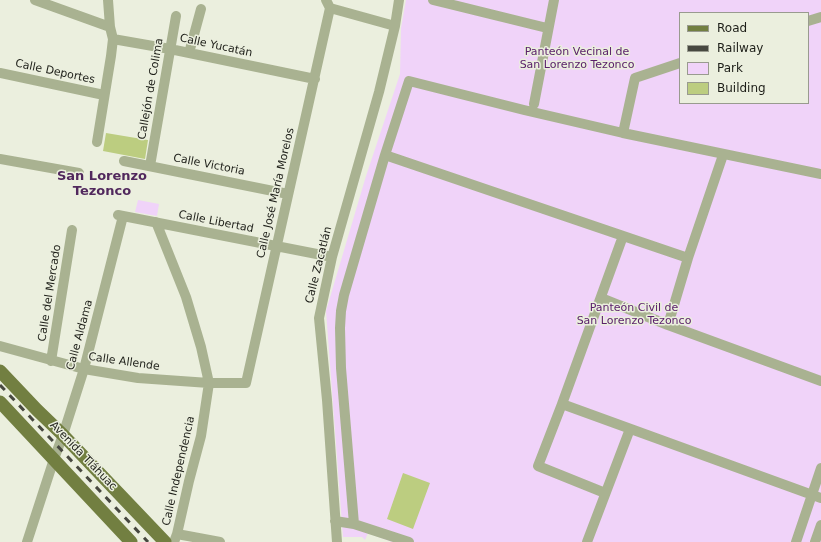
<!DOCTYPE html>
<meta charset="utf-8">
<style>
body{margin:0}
#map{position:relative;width:821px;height:542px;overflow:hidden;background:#ebefde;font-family:"DejaVu Sans",sans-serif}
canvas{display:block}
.legend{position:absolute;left:679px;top:12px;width:130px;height:92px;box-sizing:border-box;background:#ebefde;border:1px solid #999b8f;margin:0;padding:5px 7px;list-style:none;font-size:12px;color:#1d1e18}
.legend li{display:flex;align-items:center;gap:8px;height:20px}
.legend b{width:20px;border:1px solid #999b8f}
</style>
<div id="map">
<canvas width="821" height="542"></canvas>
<ul class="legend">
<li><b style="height:5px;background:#727f41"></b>Road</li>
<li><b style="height:5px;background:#474840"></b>Railway</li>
<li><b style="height:11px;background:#f0d3f9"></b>Park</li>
<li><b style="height:11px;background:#bccd80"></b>Building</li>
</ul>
</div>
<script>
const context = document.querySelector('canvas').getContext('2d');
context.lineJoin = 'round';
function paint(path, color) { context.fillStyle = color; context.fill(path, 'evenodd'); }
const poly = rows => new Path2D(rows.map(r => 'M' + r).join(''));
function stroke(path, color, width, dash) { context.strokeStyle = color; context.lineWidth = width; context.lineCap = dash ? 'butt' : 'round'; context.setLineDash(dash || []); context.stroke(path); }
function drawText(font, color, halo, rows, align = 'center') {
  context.font = font + ' "DejaVu Sans",sans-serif'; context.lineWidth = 3; context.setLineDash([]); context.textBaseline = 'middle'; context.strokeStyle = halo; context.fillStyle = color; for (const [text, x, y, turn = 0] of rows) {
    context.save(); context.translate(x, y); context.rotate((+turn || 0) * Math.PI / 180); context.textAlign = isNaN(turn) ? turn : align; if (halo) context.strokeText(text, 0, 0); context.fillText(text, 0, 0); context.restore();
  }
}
paint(poly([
 [406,0,821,0,821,542,392,542,368,533,365,540,362,537,343,537,326,311,366,176,400,74,401,28],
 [680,13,808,13,808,103,680,103],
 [138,200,159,204,157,216,135,212]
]), '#f0d3f9');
paint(poly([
 [106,133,148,140,145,159,103,151],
 [403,473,430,483,413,529,387,519]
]), '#bccd80');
stroke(poly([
 [35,0,110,27],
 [326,0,330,8,395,26],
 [433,0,547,28],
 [808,21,821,17],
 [113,39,170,49,315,79],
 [189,53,201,9],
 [0,73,104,95],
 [534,104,554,0],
 [623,133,635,78,680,63],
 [97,142,111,56,113,39,110,27,108,0],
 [385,155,688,258],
 [723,155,688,258,668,325,821,381],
 [0,159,79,173],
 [124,161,288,194],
 [150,166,176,16],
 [118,215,332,257],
 [156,222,186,297,201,347,209,383,201,436,189,481,177,534,174,542],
 [623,236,562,404,821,498],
 [601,298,668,325],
 [0,346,84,369,138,378,209,383,246,383,330,8],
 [51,361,72,230],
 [562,404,538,466,605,493],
 [335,521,354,524,409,542],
 [354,524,341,368,340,328,341,311,344,295,385,155,409,81,524,110,623,133,821,174],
 [177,534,220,542],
 [27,542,54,459,63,435,84,369,123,216],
 [337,542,327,400,319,318,332,257,379,92,395,26,399,0],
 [587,542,630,429],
 [796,542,821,468],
 [815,542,821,525]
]), '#a9b291', 10);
stroke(poly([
 [0,371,37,410,63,435,165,542],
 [0,402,131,542]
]), '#727f41', 13);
stroke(poly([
 [0,385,148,542]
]), '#474840', 3, [7, 7]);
drawText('11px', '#1d1e18', '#ebefde', [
 ["Calle Yucatán",216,46,12],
 ["Calle Deportes",55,72,12],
 ["Callejón de Colima",151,89,-80],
 ["Calle Victoria",209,165,11],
 ["Calle José María Morelos",276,193,-77],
 ["Calle Libertad",216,222,11],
 ["Calle Zacatlán",319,265,-76],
 ["Calle del Mercado",50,293,-81],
 ["Calle Aldama",80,335,-75],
 ["Calle Allende",124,362,8],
 ["Avenida Tláhuac",83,456,46],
 ["Calle Independencia",179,471,-77]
]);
drawText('11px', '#5b206b', '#ebefde', [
 ["Panteón Vecinal de",577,52],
 ["San Lorenzo Tezonco",577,65],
 ["Panteón Civil de",634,308],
 ["San Lorenzo Tezonco",634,321]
]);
drawText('bold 13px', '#51285d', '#ebefde', [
 ["San Lorenzo",102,177],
 ["Tezonco",102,192]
]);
</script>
